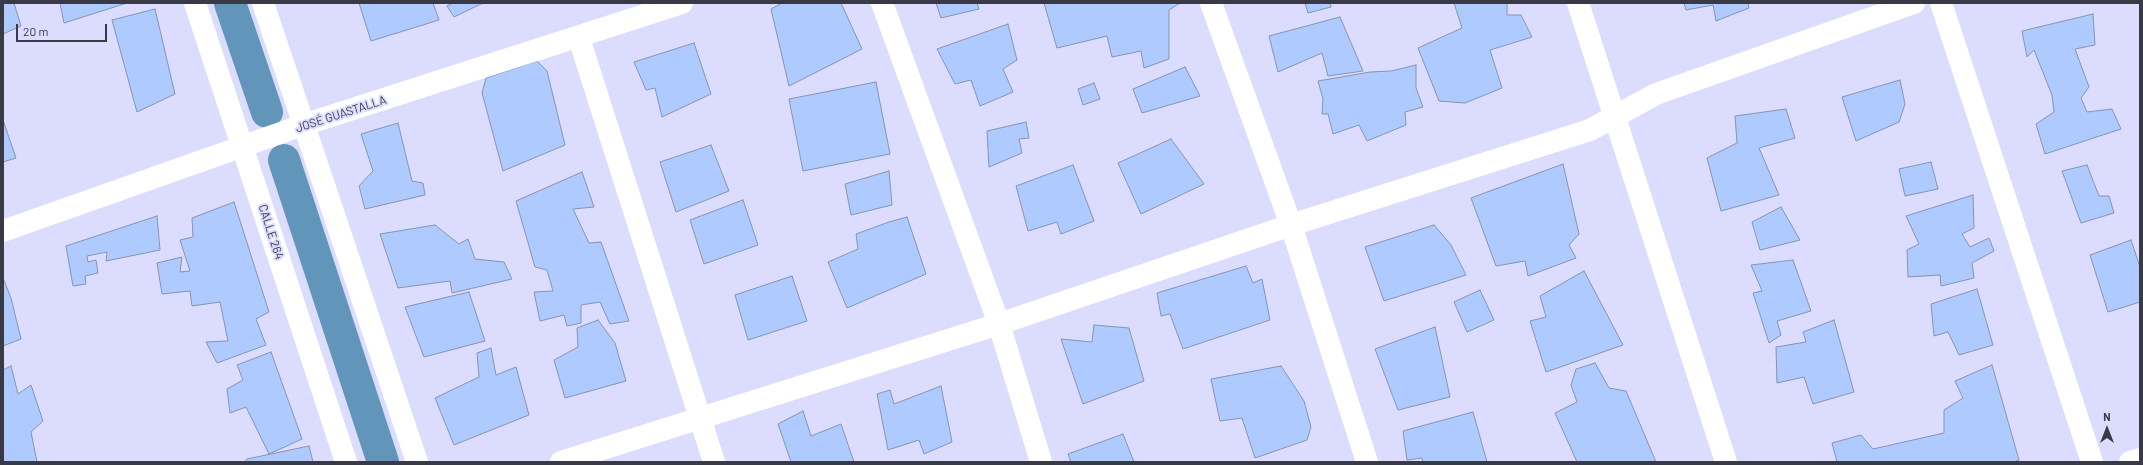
<!DOCTYPE html>
<meta charset="utf-8">
<style>
body{margin:0}
#map{position:relative;width:2143px;height:465px;overflow:hidden;background:#dcddfe;font-family:Barlow,sans-serif}
canvas{display:block}
.frame{position:absolute;inset:0;border:4px solid #3a3a47;pointer-events:none}
.north{position:absolute;left:2087px;top:409px;width:40px;height:40px;-webkit-text-stroke:3px #dcddfe;paint-order:stroke;rotate:0deg;font-size:11px;font-weight:700;line-height:16px;text-align:center;color:#3a3a47}
.north::after{content:'';display:block;margin:auto;width:14px;height:18px;background:#3a3a47;clip-path:polygon(50% 0,100% 100%,50% 72%,0 100%)}
.scale{position:absolute;left:16px;top:24px;width:91px;height:18px;box-sizing:border-box;border:2px solid #3a3a47;border-top:0;padding-left:5px;font-size:12px;line-height:14px;white-space:nowrap;color:#3a3a47;-webkit-text-stroke:3px #dcddfe;paint-order:stroke}
</style>
<div id="map">
<canvas width="2143" height="465"></canvas>
<div class="frame"></div>
<div class="north">N</div>
<div class="scale">20 m</div>
</div>
<script>
const context = document.querySelector('canvas').getContext('2d');
context.lineJoin = 'round';
const poly = rows => new Path2D(rows.map(r => 'M' + r).join(''));
function stroke(path, color, width, dash) { context.strokeStyle = color; context.lineWidth = width; context.lineCap = dash ? 'butt' : 'round'; context.setLineDash(dash || []); context.stroke(path); }
function paint(path, color) { context.fillStyle = color; context.fill(path, 'evenodd'); }
function drawText(font, color, halo, rows, align = 'center') {
  context.font = font + ' Barlow,sans-serif'; context.lineWidth = 4; context.setLineDash([]); context.textBaseline = 'middle'; context.strokeStyle = halo; context.fillStyle = color; for (const [text, x, y, turn = 0] of rows) {
    context.save(); context.translate(x, y); context.rotate((+turn || 0) * Math.PI / 180); context.textAlign = isNaN(turn) ? turn : align; if (halo) context.strokeText(text, 0, 0); context.fillText(text, 0, 0); context.restore();
  }
}
stroke(poly([
 [230,3,267,112],
 [284,160,383,462]
]), '#6195ba', 32);
const building = poly([
 [3,3,14,3,21,26,3,34,3,3],
 [60,3,127,3,64,23,60,3],
 [359,3,433,3,439,20,371,41,359,3],
 [453,3,483,3,454,17,447,6,453,3],
 [782,3,841,3,862,49,789,86,771,9,782,3],
 [936,3,977,3,979,9,941,18,936,3],
 [1044,3,1180,3,1169,10,1169,59,1144,68,1141,51,1112,57,1107,36,1057,48,1044,3],
 [1305,3,1330,3,1331,7,1308,13,1305,3],
 [1454,3,1507,3,1507,15,1521,15,1532,37,1490,50,1502,88,1465,103,1439,101,1418,48,1462,28,1454,3],
 [1684,3,1748,3,1749,8,1716,21,1713,5,1686,10,1684,3],
 [155,9,175,94,137,112,112,20,155,9],
 [2093,14,2095,45,2075,49,2089,87,2081,98,2087,112,2112,109,2121,129,2045,154,2036,124,2054,112,2052,95,2034,50,2027,57,2022,31,2093,14],
 [1340,17,1363,71,1328,76,1322,53,1278,72,1269,36,1340,17],
 [1008,24,1017,60,1003,69,1013,92,980,106,971,80,955,84,937,49,1008,24],
 [694,43,711,94,662,117,655,88,646,90,634,62,694,43],
 [537,61,547,71,565,145,503,171,482,93,486,78,537,61],
 [1416,65,1416,88,1423,107,1405,112,1406,125,1367,141,1359,125,1333,134,1328,114,1322,114,1323,99,1318,81,1370,72,1391,71,1416,65],
 [1185,67,1200,96,1142,113,1133,89,1185,67],
 [1900,80,1905,104,1899,122,1856,141,1842,97,1900,80],
 [876,82,890,154,803,171,789,99,876,82],
 [1094,83,1100,99,1083,105,1078,89,1094,83],
 [1786,109,1795,138,1759,148,1779,195,1721,211,1707,158,1737,143,1735,116,1786,109],
 [3,120,16,158,3,162,3,120],
 [1026,122,1029,138,1019,139,1022,153,989,167,987,131,1026,122],
 [398,123,412,181,423,183,425,195,365,209,359,186,373,171,361,134,398,123],
 [1171,139,1204,184,1141,214,1118,163,1171,139],
 [711,145,729,191,676,212,660,162,711,145],
 [1931,162,1938,189,1905,196,1899,169,1931,162],
 [1563,164,1579,234,1569,245,1576,258,1528,276,1525,261,1496,266,1471,198,1563,164],
 [1073,165,1094,221,1061,234,1057,222,1028,231,1016,186,1073,165],
 [2087,165,2099,196,2109,196,2114,213,2081,223,2062,171,2087,165],
 [889,171,892,205,851,215,845,184,889,171],
 [582,172,594,207,573,209,589,243,601,242,629,321,610,324,600,302,581,305,581,323,567,326,564,315,540,321,534,292,553,291,547,270,535,267,516,201,582,172],
 [1973,195,1974,228,1962,234,1970,247,1989,238,1994,251,1972,263,1974,278,1941,286,1940,275,1908,277,1907,250,1919,244,1906,216,1973,195],
 [743,200,758,245,704,264,690,220,743,200],
 [234,202,269,312,256,319,266,345,217,363,206,342,228,341,220,302,192,306,190,291,162,294,157,263,182,257,180,272,190,271,180,240,193,237,192,218,234,202],
 [1781,207,1800,240,1760,250,1752,222,1781,207],
 [157,216,160,250,106,261,107,252,87,256,88,262,96,260,98,273,85,276,86,284,73,286,66,246,157,216],
 [907,217,926,274,847,308,828,262,858,249,856,234,889,222,907,217],
 [435,225,459,244,468,239,475,259,504,262,512,279,452,293,450,281,398,288,380,234,435,225],
 [1434,225,1451,245,1466,275,1384,301,1365,247,1434,225],
 [2131,240,2140,267,2140,302,2108,312,2090,255,2131,240],
 [1793,260,1811,311,1777,321,1781,335,1769,343,1753,293,1762,291,1751,265,1793,260],
 [1246,266,1253,283,1262,279,1270,320,1183,349,1170,314,1161,316,1157,293,1246,266],
 [1584,271,1623,345,1546,372,1530,321,1546,317,1540,296,1584,271],
 [792,276,807,321,748,340,735,295,792,276],
 [3,278,11,298,21,339,3,346,3,278],
 [1977,289,1993,345,1959,355,1948,332,1934,336,1931,304,1977,289],
 [1480,290,1494,320,1467,332,1454,302,1480,290],
 [469,292,485,341,424,357,405,307,469,292],
 [598,320,615,343,626,381,565,398,554,360,578,347,577,328,598,320],
 [1834,320,1854,392,1813,404,1804,377,1777,383,1776,347,1806,342,1803,332,1834,320],
 [1094,325,1129,328,1144,381,1083,404,1061,339,1092,342,1094,325],
 [1435,327,1450,397,1398,410,1375,349,1435,327],
 [491,348,496,375,516,367,529,415,454,445,435,398,479,377,477,353,491,348],
 [271,352,302,439,269,454,246,407,230,413,227,389,243,380,237,365,271,352],
 [1595,363,1609,388,1626,391,1656,462,1577,462,1555,413,1577,402,1571,385,1576,369,1595,363],
 [1992,365,2019,460,2013,462,1837,462,1832,443,1861,435,1873,449,1944,433,1944,410,1963,398,1955,381,1992,365],
 [11,366,18,394,31,385,43,421,31,432,37,462,3,462,3,370,11,366],
 [1281,366,1304,401,1311,427,1307,440,1255,458,1242,418,1220,421,1211,379,1281,366],
 [941,386,952,442,924,454,919,440,888,450,877,394,890,390,894,404,941,386],
 [803,411,811,436,841,424,854,462,791,462,778,424,803,411],
 [1473,412,1487,462,1423,462,1422,458,1407,460,1403,431,1473,412],
 [1123,434,1134,462,1071,462,1068,454,1123,434],
 [309,446,313,462,244,462,247,459,309,446]
]);
paint(building, '#aecafe');
stroke(building, '#8594b0', 1);
stroke(poly([
 [882,3,999,324,1041,462],
 [1211,3,1291,225,1367,462],
 [1578,3,1726,462],
 [1941,3,2092,462],
 [579,38,714,462],
 [3,231,303,125,682,3],
 [561,462,999,324,1291,225,1590,130,1656,94,1914,3],
 [2130,462,2140,459]
]), '#fff', 22);
stroke(poly([
 [195,3,346,462],
 [263,3,417,462]
]), '#fff', 22);
drawText('12px', '#3a3a47', '#dcddfe', [
 ["JOSÉ GUASTALLA",341,114,-18],
 ["CALLE 264",271,232,72]
]);
</script>
